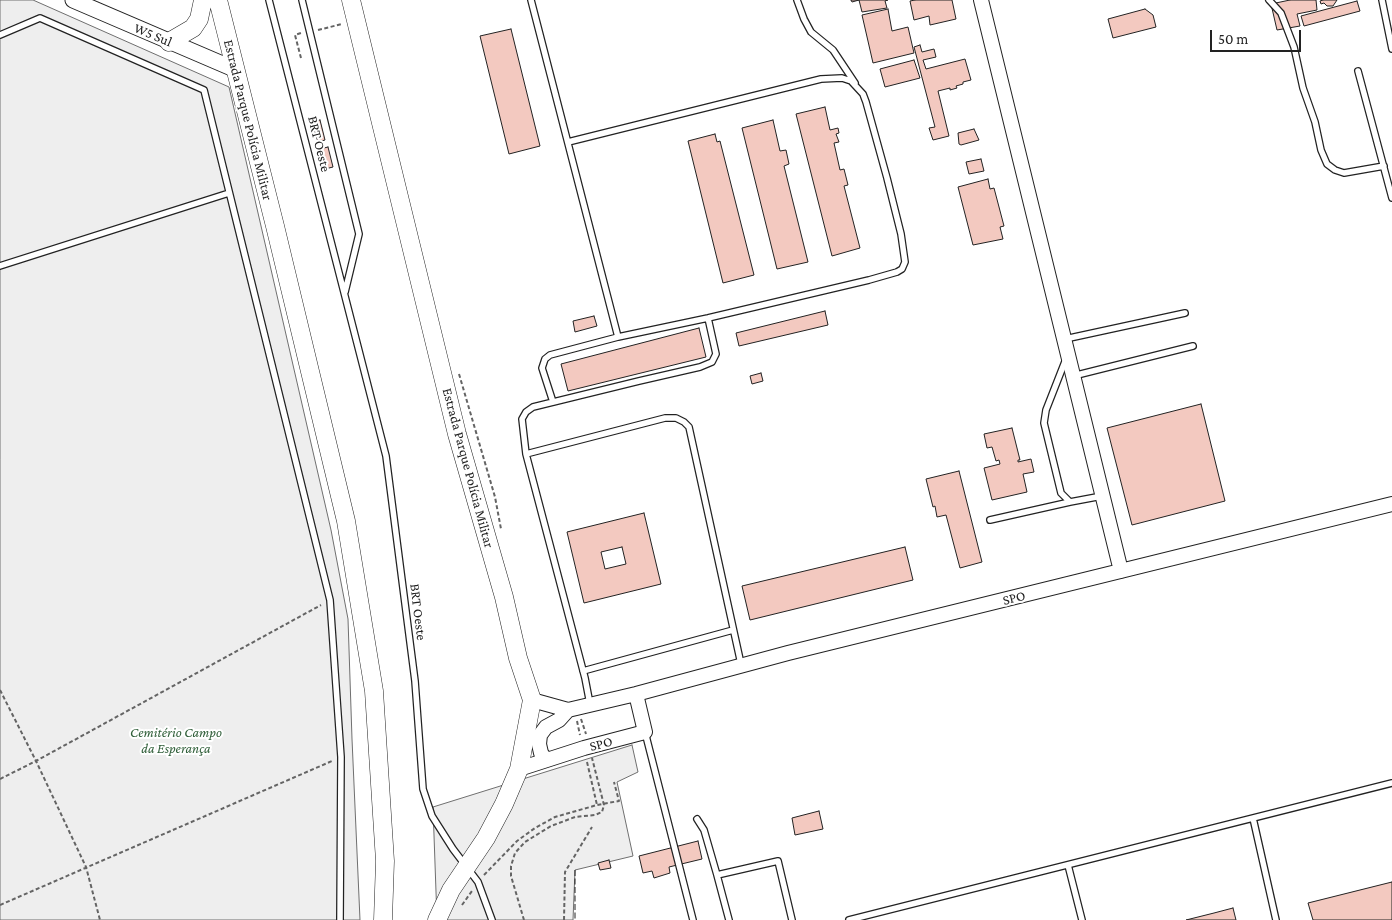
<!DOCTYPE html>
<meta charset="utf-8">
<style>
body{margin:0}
#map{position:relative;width:1392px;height:920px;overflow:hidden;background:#fff;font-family:"Crimson Pro",serif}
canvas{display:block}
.scale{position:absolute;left:1210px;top:30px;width:91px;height:22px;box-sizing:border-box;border:2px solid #222;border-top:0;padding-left:6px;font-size:15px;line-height:18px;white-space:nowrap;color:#222;-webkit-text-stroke:4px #fff;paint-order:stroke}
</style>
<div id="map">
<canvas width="1392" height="920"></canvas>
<div class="scale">50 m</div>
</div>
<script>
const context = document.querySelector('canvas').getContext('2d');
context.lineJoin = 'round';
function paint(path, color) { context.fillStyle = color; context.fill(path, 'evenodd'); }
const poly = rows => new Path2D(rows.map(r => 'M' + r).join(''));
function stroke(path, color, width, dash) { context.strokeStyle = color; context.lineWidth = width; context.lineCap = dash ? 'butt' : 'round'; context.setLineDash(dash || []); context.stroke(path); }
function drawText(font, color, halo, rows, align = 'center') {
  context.font = font + ' "Crimson Pro",serif'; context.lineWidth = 4; context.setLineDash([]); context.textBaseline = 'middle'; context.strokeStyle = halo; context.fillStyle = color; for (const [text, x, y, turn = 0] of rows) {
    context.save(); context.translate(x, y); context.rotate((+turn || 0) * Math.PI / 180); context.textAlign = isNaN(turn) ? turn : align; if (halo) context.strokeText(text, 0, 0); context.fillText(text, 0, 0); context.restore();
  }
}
const green = poly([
 [0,0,33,0,229,87,331,530,348,619,352,739,360,920,0,920,0,0],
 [632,745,638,772,617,782,633,856,575,870,573,920,437,920,433,807,632,745]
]);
paint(green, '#eee');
stroke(green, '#6f6f6f', 1);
const building = poly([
 [851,0,888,0,885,1,887,8,862,12,859,0,852,2,851,0],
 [915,0,952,0,956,19,930,25,929,16,914,20,910,1,915,0],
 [1290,0,1316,0,1317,10,1297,14,1300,26,1277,30,1271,4,1290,0],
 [1323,0,1337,0,1333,6,1327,6,1324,3,1321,4,1320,1,1323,0],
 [1357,1,1360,11,1304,26,1301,16,1357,1],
 [888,9,892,31,908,27,914,53,873,63,862,15,888,9],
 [1145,9,1153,15,1156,27,1113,38,1108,19,1145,9],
 [511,29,540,146,509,154,480,36,511,29],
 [920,45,922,52,934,49,936,57,923,60,926,69,965,59,971,80,963,82,963,84,956,86,957,88,950,90,950,88,938,91,949,136,933,140,929,128,935,127,914,47,920,45],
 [914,60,920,78,885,87,880,69,914,60],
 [825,107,830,130,838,128,839,133,836,134,839,142,834,143,840,170,844,169,848,185,844,186,860,248,832,256,796,114,825,107],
 [320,120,325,140,318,142,312,122,320,120],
 [773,120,780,151,786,150,789,164,784,166,808,262,777,269,742,128,773,120],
 [974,129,979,140,961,145,959,144,958,133,974,129],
 [715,134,717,142,720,141,754,275,723,283,688,141,715,134],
 [328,147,333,167,325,169,320,149,328,147],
 [981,159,984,171,969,174,966,162,981,159],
 [988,179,990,189,994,188,1004,226,1000,227,1003,239,973,245,958,187,988,179],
 [825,311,828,325,739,346,736,333,825,311],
 [594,316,597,326,575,332,573,321,594,316],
 [699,328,706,357,568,391,561,364,699,328],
 [761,373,763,381,752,384,750,376,761,373],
 [1201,404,1225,501,1132,525,1107,428,1201,404],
 [1012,428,1020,460,1018,460,1018,462,1031,459,1034,472,1023,474,1027,492,992,500,984,468,1000,464,999,460,996,461,992,447,987,448,984,434,1012,428],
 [959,471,982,562,960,568,946,515,937,517,935,506,933,507,926,479,959,471],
 [644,513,661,584,584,603,567,532,644,513],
 [622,547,626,564,605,569,601,552,622,547],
 [905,547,913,580,750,620,742,586,905,547],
 [819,811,823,829,795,835,792,818,819,811],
 [698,841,702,859,669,867,670,873,654,878,652,871,643,873,639,856,698,841],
 [609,860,611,868,600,870,598,863,609,860],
 [1392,882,1392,920,1313,920,1308,903,1392,882],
 [1233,908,1236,920,1186,920,1214,913,1233,908]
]);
paint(building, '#f3c9c0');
stroke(building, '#222', 1);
const service = poly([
 [269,0,386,456,415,681,423,789,432,816,453,849,478,882,492,920],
 [302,0,359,234,345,292],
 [531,0,618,337],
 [797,0,804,19,811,32,833,50,855,83],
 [1269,0,1281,13,1294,47,1303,88,1315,122,1321,150,1327,164,1335,170,1344,173,1384,166],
 [1382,0,1392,49],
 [0,35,40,18,204,90,330,600,341,757,340,920],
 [1358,71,1392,198],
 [0,266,229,193],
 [1065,339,1185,313],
 [1066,359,1046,410,1044,423,1061,493,1070,502,1102,496],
 [1073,376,1193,346],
 [553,402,542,368,545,359,550,355,618,337,708,318,869,280,897,272,902,269,905,262,901,234,887,178,866,102,863,94,851,81,842,78,821,79,568,142],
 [526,454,665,418,676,418,684,422,689,427,741,664],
 [990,520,1070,502],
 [583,671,733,630],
 [590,704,585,678,526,454,522,419,526,412,533,407,639,381,700,367,712,362,716,354,708,318],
 [645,732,693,920],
 [1253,818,1276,920],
 [697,819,704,830,717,875],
 [1068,865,1082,920],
 [729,920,717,875,778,861,792,920],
 [849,920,1392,783]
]);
const tertiary = poly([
 [981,0,1121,571],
 [532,700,568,710,636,694,788,653,1392,504],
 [546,760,541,753,539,744,540,735,546,727,559,720,568,710],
 [519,769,584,748,645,732,636,694]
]);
const secondary = poly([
 [73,0,234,69]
]);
const primary = poly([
 [218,0,275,226,346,521,374,691,385,861,383,920],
 [351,0,457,434,504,597,518,658,532,700,519,769,504,804,486,838,451,890,437,920],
 [169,42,193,28,199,19,203,0]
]);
stroke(service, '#222', 8);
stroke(tertiary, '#222', 16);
stroke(secondary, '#222', 17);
stroke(primary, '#222', 19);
stroke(poly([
 [318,30,342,24],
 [301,58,295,35,301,33],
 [459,374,495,497,501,529],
 [0,690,36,761,86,867,100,920],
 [581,719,586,734],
 [577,721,580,735],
 [587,762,597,805],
 [0,779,36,761,321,605],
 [484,875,517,841,535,828,555,817,597,805,619,801,614,782],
 [0,905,332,761],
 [462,905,472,891],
 [524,920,511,876,511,866,515,853,525,842,551,826,575,817,595,815,602,812,604,805,592,758],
 [564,920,565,872,592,827]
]), '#646464', 2, [4, 2.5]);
stroke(service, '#fff', 5.5);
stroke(tertiary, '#fff', 14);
stroke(secondary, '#fff', 15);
stroke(primary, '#fff', 18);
stroke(poly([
 [575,870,575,920]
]), '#222', 1, [6, 2.5]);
drawText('14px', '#222', '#fff', [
 ["W5 Sul",153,35,23],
 ["Estrada Parque Polícia Militar",248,120,76],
 ["BRT Oeste",319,144,76],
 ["Estrada Parque Polícia Militar",468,468,75],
 ["SPO",1014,598,-14],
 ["BRT Oeste",418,612,83],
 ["SPO",601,744,-15]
]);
drawText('italic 14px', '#2f5e38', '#fff', [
 ["Cemitério Campo",176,733],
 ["da Esperança",176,749]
]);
</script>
